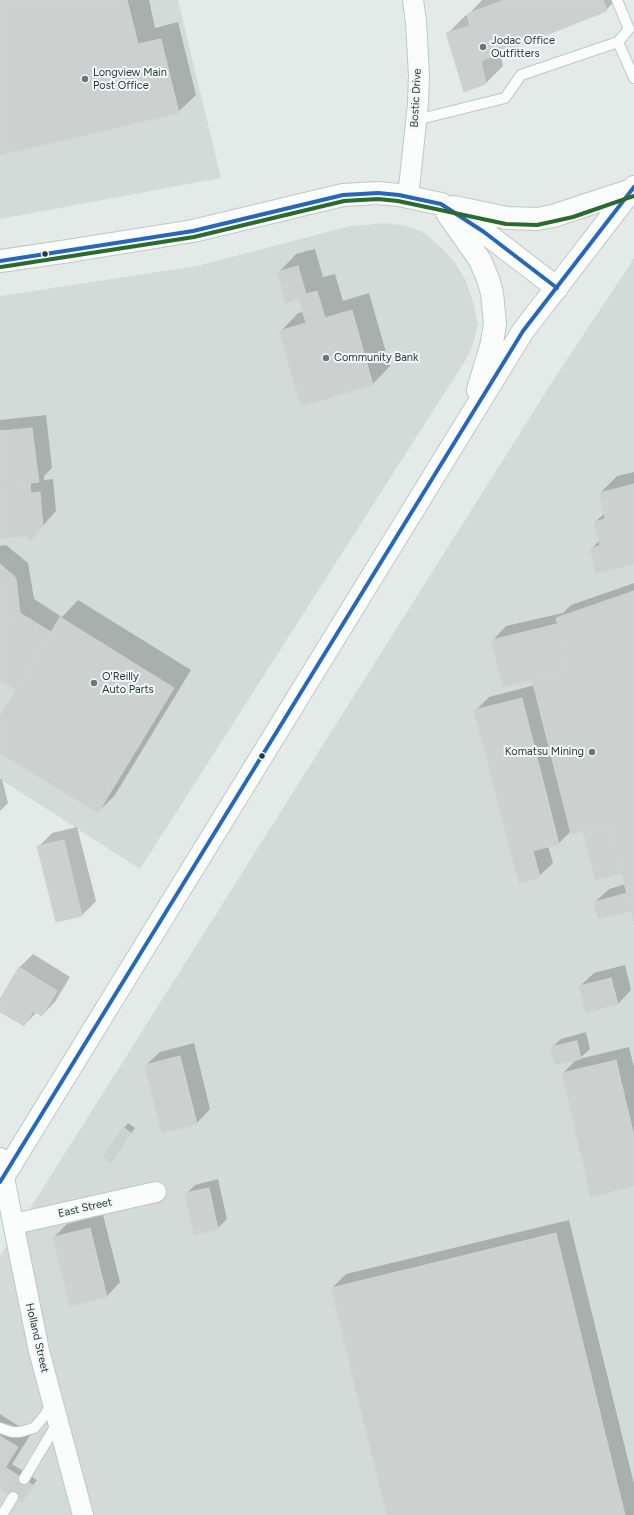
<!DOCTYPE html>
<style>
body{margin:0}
canvas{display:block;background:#e4eae8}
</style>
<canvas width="634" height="1515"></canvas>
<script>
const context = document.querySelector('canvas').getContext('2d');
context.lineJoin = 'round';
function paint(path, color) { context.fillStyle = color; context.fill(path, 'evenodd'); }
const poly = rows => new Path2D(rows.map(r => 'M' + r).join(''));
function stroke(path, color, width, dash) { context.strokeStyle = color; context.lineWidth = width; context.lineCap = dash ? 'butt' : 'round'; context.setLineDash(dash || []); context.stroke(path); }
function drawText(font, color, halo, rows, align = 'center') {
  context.font = font + ' Figtree,sans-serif'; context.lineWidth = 4; context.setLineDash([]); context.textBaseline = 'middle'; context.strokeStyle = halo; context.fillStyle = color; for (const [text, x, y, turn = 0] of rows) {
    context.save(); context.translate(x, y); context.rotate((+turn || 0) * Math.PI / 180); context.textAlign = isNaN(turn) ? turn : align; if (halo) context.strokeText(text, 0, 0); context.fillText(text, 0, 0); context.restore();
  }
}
paint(poly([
 [0,0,178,0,221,178,0,219],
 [385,223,406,226,421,231,439,245,454,261,466,281,474,305,478,325,472,347,465,361,140,869,0,779,0,296,197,266,350,226],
 [634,258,634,1515,0,1515,0,1256,556,376]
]), '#d3dbd8');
paint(poly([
 [0,0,149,0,155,28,178,22,196,95,178,112,0,154],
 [482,0,616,0,606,10,500,53,503,66,486,83,447,34,465,16,468,15],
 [315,249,323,277,335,274,343,301,369,293,390,366,373,384,302,404,281,331,298,313,303,312,299,298,279,272,296,254],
 [46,415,52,468,44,476,44,480,53,479,56,511,31,539,25,535,0,537,0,420],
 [634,472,634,563,591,549,600,540,595,522,605,513,600,493,617,476],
 [6,545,28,563,34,599,62,617,78,600,191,670,115,795,98,812,0,752,0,717,17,689,0,679,0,546],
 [634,583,634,917,632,909,599,918,595,902,609,889,626,884,622,870,620,872,584,830,571,831,559,843,548,846,553,863,539,876,475,711,489,697,535,685,533,679,493,640,506,626,563,613,571,605],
 [0,779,2,779,8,803,0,811],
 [77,827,96,901,82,915,57,921,38,847,52,833],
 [33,954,70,977,55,1002,42,1015,37,1012,24,1025,0,1010,0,1001,19,968],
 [625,965,631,990,618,1004,580,986,594,973],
 [586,1032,590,1049,579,1059,629,1047,634,1067,634,1185,563,1073,578,1058,551,1048,561,1039],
 [194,1043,210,1109,197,1123,146,1065,160,1052],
 [128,1123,135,1128,111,1161,124,1128],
 [218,1179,227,1219,218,1228,186,1194,195,1185],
 [103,1215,120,1282,107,1296,71,1305,54,1237,67,1224],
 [569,1220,634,1484,634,1515,388,1515,332,1288,346,1274],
 [0,1414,31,1434,12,1464,37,1480,22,1501,0,1488]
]), '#0003');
const building = poly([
 [0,0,127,0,138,44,161,39,179,113,0,155,0,0],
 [504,0,603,0,607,11,481,61,486,84,464,92,446,33,470,26,467,14,504,0],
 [298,266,306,294,317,291,325,318,352,310,373,385,301,406,279,331,306,323,299,299,286,303,277,272,298,266],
 [32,428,39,482,0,487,0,431,32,428],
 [30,483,31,493,40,492,43,526,31,541,25,536,0,538,0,487,30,483],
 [634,484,634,564,596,573,590,548,600,546,594,522,605,519,599,493,634,484],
 [0,564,14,576,16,579,0,580,0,564],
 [16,579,20,613,0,630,0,580,16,579],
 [634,591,634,921,609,825,571,834,532,680,569,671,556,618,634,591],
 [20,613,51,632,16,690,0,680,0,630,20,613],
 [60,617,174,688,98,813,0,753,0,716,60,617],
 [557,624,569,671,503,687,491,640,557,624],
 [522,698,559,844,533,851,540,877,519,883,474,710,522,698],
 [609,825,621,873,595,880,583,831,609,825],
 [64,840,82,916,56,922,37,846,64,840],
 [627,893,631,911,598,919,594,902,627,893],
 [19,967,57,991,42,1016,33,1011,24,1026,0,1012,0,999,19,967],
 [611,978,618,1004,586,1013,579,986,611,978],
 [577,1041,581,1059,555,1065,550,1047,577,1041],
 [180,1056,197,1124,162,1133,145,1065,180,1056],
 [616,1060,634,1136,634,1186,591,1197,562,1073,616,1060],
 [123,1127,131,1133,111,1163,103,1157,123,1127],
 [209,1188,218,1229,194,1235,185,1193,209,1188],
 [90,1228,107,1297,70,1306,53,1237,90,1228],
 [556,1233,625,1515,387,1515,331,1288,556,1233],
 [0,1436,18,1447,0,1476,0,1436],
 [5,1467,33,1485,22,1503,0,1489,0,1476,5,1467]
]);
paint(building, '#ccd1d0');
stroke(building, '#cdd3d1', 1);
const service = poly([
 [617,0,629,29,618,42],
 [416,120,505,98,521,75,618,42,634,78],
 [0,1428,12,1432,20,1432,34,1428,45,1415,52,1403],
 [24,1479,58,1422],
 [2,1515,13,1497]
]);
const minor = poly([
 [408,197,418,104,419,76,416,22,413,0],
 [0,1158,39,1351,83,1515],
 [14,1224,156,1192]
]);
const secondary = poly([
 [454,207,507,218,537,219,553,216,632,190],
 [447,213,480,260,488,279,492,293,495,324,492,343,478,390],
 [0,261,62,252,193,231,343,195,378,193,399,195,441,204,484,232,557,288],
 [0,1182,523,331,634,187]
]);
stroke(service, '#c1c7c5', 12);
stroke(minor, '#c1c7c5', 22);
stroke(secondary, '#c0c7c5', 24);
stroke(service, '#fbfcfc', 10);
stroke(minor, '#fbfcfc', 20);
stroke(secondary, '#fbfcfc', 22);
stroke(poly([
 [0,261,193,231,343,195,378,193,399,195,441,204,484,232,557,288],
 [0,1182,523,331,634,187]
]), '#2767ba', 4);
stroke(poly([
 [1,267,194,237,344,201,378,199,398,201,506,224,537,225,573,217,634,196]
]), '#2b6a2f', 4);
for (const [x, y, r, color] of [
 [483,47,4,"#677977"],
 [85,79,4,"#677977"],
 [45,254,3.5,"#233c3a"],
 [326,358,4,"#677977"],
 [94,683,4,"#677977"],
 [592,752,4,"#677977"],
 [262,756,3.5,"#233c3a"]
]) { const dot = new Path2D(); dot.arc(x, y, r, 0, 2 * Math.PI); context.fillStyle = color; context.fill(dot); stroke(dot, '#f3f8f7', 1.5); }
drawText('11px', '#233c3a', '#f3f8f7', [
 ["Jodac Office",491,41],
 ["Outfitters",491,54],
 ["Longview Main",93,73],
 ["Post Office",93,86],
 ["Community Bank",334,358],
 ["O'Reilly",102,677],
 ["Auto Parts",102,690],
 ["Komatsu Mining",584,752,"right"]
], 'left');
drawText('11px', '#233c3a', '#f3f8f7', [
 ["Bostic Drive",416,98,-87],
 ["East Street",85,1208,-13],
 ["Holland Street",37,1338,77]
]);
</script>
